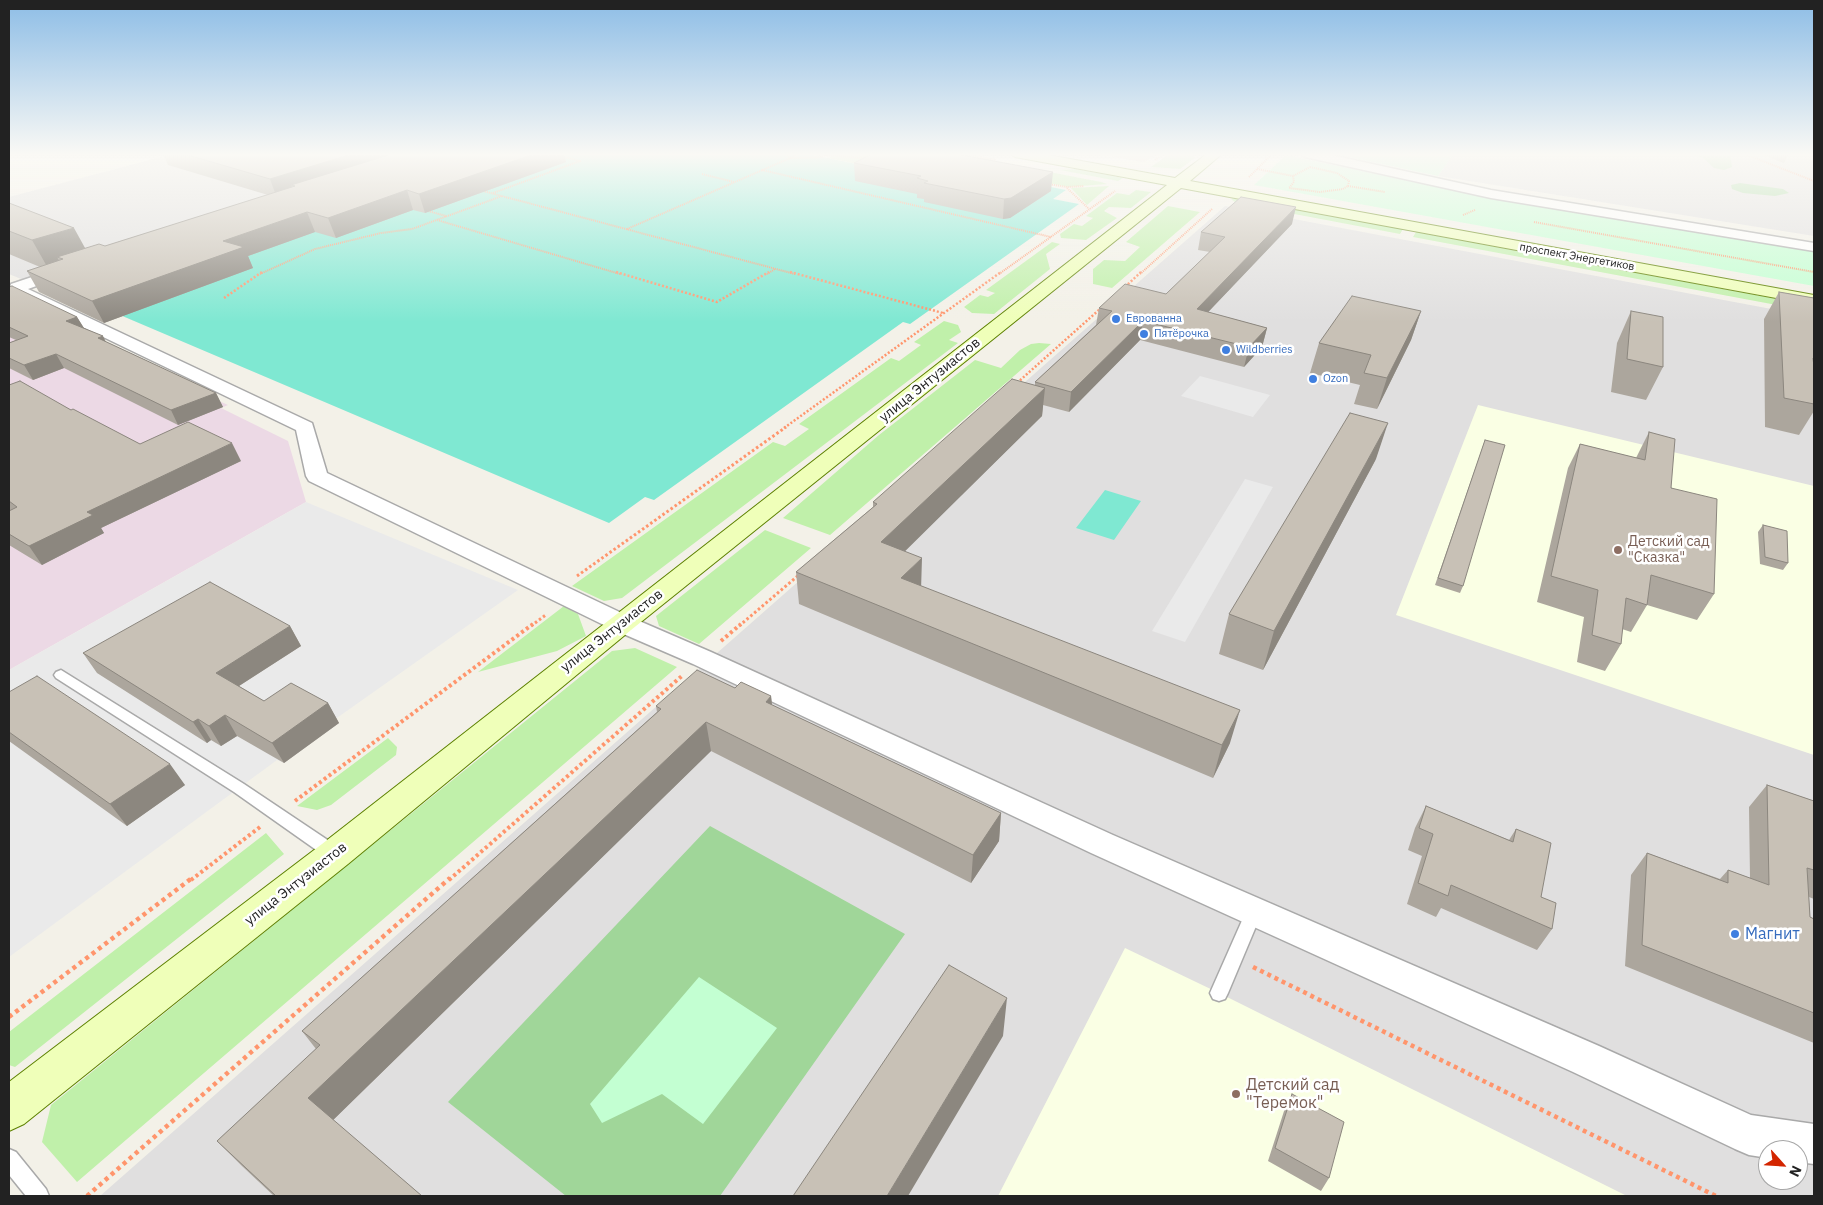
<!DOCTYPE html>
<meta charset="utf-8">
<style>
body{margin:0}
#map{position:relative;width:1823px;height:1205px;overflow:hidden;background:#f3f1e8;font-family:"IBM Plex Sans",sans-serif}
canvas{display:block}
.frame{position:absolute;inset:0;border:10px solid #222;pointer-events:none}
.north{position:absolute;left:1758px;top:1140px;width:50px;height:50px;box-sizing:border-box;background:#fff;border:1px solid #a7a7a7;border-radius:50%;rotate:116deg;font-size:14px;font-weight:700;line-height:20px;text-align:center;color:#222}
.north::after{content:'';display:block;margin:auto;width:18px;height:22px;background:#d32500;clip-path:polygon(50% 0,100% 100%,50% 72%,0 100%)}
</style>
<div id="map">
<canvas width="1823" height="1205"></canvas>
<div class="frame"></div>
<div class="north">N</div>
</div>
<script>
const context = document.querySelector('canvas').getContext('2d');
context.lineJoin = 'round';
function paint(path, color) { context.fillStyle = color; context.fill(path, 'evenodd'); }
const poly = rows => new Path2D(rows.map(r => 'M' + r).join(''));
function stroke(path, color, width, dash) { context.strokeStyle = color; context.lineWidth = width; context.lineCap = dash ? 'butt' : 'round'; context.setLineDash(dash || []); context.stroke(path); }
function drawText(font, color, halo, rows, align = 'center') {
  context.font = font + ' "IBM Plex Sans",sans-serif'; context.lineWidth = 5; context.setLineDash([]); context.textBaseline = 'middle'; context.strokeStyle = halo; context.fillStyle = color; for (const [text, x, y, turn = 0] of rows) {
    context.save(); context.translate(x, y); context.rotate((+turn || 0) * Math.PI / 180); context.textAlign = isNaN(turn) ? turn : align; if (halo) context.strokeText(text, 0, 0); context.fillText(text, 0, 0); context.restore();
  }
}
paint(poly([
 [176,153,429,153,26,281,9,274,9,197],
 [1454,153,1814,153,1814,236,1438,176],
 [1225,206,1814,317,1814,1196,100,1196],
 [1768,1150,1798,1150,1798,1180,1768,1180]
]), '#e0dfdf');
paint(poly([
 [1091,153,1158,153,1144,162]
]), '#f4ddd6');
paint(poly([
 [9,306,228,405,221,408,288,441,306,502,9,670]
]), '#ecd9e5');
paint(poly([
 [1478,405,1814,486,1814,755,1396,615],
 [1125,948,1219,993,1627,1196,998,1196]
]), '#faffe4');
paint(poly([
 [840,153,950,153,871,167,829,158],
 [1171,153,1182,153,1196,157,1180,169,1151,167],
 [983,159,1101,182,1107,184,1068,187,984,170],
 [1076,169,1123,178,1118,181,1060,170],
 [1109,186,1087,205,1071,188],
 [1136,190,1151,192,1131,208,1109,207,1104,211,1117,218,1086,240,1061,238,1060,234,1074,224,1082,226,1093,218,1086,216,1117,193,1129,195],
 [1233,198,1403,229,1400,234,1236,203,1231,199],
 [1168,206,1200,212,1112,288,1093,284,1093,269,1104,260,1125,261,1140,247,1126,242],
 [1416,232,1810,305,1814,312,1413,237],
 [1052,242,1060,244,1046,254,1050,269,994,314,972,313,964,307,980,295,988,297,995,293,986,290],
 [944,321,958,325,961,332,949,340,958,343,622,598,604,601,572,586,773,442,785,446,809,429,799,424,891,358,899,361,921,345,914,342],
 [1039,343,1051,344,830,535,783,518,879,435,975,360,1001,368,1020,350,1031,344],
 [765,530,811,548,699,644,659,626,656,616],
 [564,606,578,614,586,636,557,651,478,672],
 [635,648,677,667,77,1182,42,1142,51,1105,612,651],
 [388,738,397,747,396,755,331,805,317,810,297,806],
 [266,833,284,854,15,1067,9,1065,9,1032]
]), '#c0f0aa');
paint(poly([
 [1684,153,1730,153,1732,167,1724,170,1714,168,1703,158],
 [1740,183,1783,189,1789,193,1775,196,1743,193,1732,189,1731,185],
 [710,826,905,934,720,1196,566,1196,448,1102]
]), '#a0d699');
paint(poly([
 [1330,153,1454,153,1438,176],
 [1286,155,1437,187,1814,251,1814,286,1254,185],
 [699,977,777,1028,703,1124,662,1094,602,1123,590,1104]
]), '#c3ffd2');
paint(poly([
 [458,153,803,153,871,167,940,165,1066,190,1053,199,1079,204,910,324,903,322,654,500,645,497,609,523,73,295],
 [1105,490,1141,501,1114,540,1076,528]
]), '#7fe8d2');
paint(poly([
 [1200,376,1270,395,1253,417,1181,396],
 [1245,479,1273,487,1185,642,1152,631],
 [306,502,518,590,334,720,339,723,284,763,277,760,9,957,9,670]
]), '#eaeaea');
const lane = poly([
 [61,670,244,784,341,849,343,854,341,859,335,861,329,859,234,792,56,678,54,675,56,672,61,670],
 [1254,905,1260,907,1262,912,1228,993,1225,999,1219,1001,1213,999,1210,993,1248,907,1254,905],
 [9,1149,16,1152,46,1189,49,1196,26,1196,9,1175,9,1149]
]);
const street = poly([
 [1299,153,1322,153,1491,190,1814,243,1814,251,1491,198,1305,157,1299,153],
 [65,266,70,268,73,271,70,274,28,289,312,423,327,473,630,617,711,652,1113,835,1599,1046,1751,1115,1814,1124,1814,1164,1798,1162,1798,1150,1768,1150,1768,1158,1749,1155,1735,1149,1573,1072,1091,853,693,664,612,629,309,481,306,476,296,430,12,293,10,290,11,284,65,266]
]);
const secondary = poly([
 [1008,153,1037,153,1175,178,1208,153,1223,153,1190,181,1814,295,1814,305,1181,188,631,630,348,864,24,1124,9,1131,9,1082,322,844,1167,185,1015,157,1008,153]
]);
stroke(lane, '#a9a9a9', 3);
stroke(street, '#a9a9a9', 3);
stroke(secondary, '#5d8100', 2);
stroke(poly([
 [786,153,790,158,801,153],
 [959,153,996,160],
 [1742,153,1814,181],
 [825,155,866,158],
 [1155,160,1164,153],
 [1310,167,1337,173,1349,181,1348,186,1343,189,1320,192,1289,188,1294,182,1293,176,1310,167],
 [1257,169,1293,176],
 [762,170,1051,237],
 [702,174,734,182],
 [1249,177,1273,153],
 [1048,184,1067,187,1084,186],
 [1348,186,1385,192],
 [1067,188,1089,209],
 [483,191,795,274],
 [493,193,580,161,561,156],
 [428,211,446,216],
 [1463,215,1475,210],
 [437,220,620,274],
 [1534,222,1814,272],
 [627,229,790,158,822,157,831,153],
 [260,274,315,249,381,233,412,229,502,196],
 [767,274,775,269],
 [999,274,1115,191],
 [1140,274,1212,209]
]), '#ff956c', 2, [1, 1]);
stroke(poly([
 [616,272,717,302,769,272],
 [790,272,943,313],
 [1125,287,1141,272],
 [224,298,262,272],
 [1017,383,1100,309],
 [784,428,1001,272]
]), '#ff956c', 2.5, [2, 2]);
stroke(poly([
 [577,576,786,427],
 [531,626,547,614],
 [739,626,800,574]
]), '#ff956c', 3, [2.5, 2.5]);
stroke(poly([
 [721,641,741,624],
 [295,801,533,624],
 [191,880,260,827],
 [449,880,683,675]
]), '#ff956c', 4, [3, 3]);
stroke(poly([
 [1253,967,1716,1196],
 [9,1017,192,878],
 [87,1196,450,878]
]), '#ff956c', 4.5, [4, 4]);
paint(lane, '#fff');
paint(street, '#fff');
paint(secondary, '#efffb9');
paint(poly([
 [163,153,564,153,566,162,425,213,413,210,336,238,315,232,248,256,253,268,104,323,39,292,27,271,40,267,9,254,9,203,85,248,105,246,268,195,168,165],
 [1758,153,1789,153,1784,163],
 [854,163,1051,191,1010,218,1003,219,924,202,924,199,917,198,917,194,855,181],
 [1292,224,1208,312,1267,328,1262,347,1244,367,1140,340,1069,412,1043,405,1042,416,904,551,921,586,1230,743,1213,778,799,604,796,572,873,507,873,502,1035,385,1035,382,1096,325,1099,308,1166,294,1210,252,1198,250,1201,232],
 [9,287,77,317,84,328,106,342,216,393,223,407,178,425,64,368,33,380,9,368,9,343,16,340,9,337],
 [1779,292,1814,298,1814,411,1799,435,1765,427,1764,319],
 [1421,311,1411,340,1377,409,1354,404,1360,385,1310,373,1319,343],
 [1631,311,1663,367,1646,400,1611,392,1617,343],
 [9,385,71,410,140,444,241,461,101,528,104,533,42,565,9,545],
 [1649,432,1714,594,1697,620,1647,605,1631,632,1622,629,1621,644,1605,671,1577,662,1584,617,1537,602,1568,468,1580,444,1636,458],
 [1485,440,1463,586,1460,593,1435,585],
 [1376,459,1263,670,1219,654,1229,614],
 [1763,525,1788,563,1783,570,1760,564,1758,532],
 [290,626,301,646,239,686,264,701,328,703,339,723,284,763,237,736,221,746,211,740,207,743,97,673,83,653],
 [735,688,771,696,772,705,1001,813,999,841,971,883,711,751,333,1120,422,1196,274,1196,242,1166,217,1141,316,1049,302,1031,657,712,656,706],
 [9,692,185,785,127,826,9,741],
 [1767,785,1814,801,1814,899,1809,897,1810,917,1814,919,1814,1043,1625,966,1631,875,1647,853,1720,879,1728,870,1750,878,1749,807],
 [1426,806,1509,840,1516,829,1552,929,1537,950,1441,908,1436,917,1407,904,1422,856,1408,850,1415,828],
 [1292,1094,1329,1178,1321,1191,1268,1161,1285,1108]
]), '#aca69d');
paint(poly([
 [355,153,419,153,291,185,294,192,277,198,270,179],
 [537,153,564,153,566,162,425,213,419,194],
 [1053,172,1051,191,1010,218,1003,219,1004,199],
 [407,190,413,210,336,238,328,218],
 [1296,207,1292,224,1193,328,1197,309],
 [307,212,315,232,248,256,253,268,104,323,92,301,223,241],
 [74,228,90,257,63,259,57,257,62,266,49,270,32,240],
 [1421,311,1411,340,1377,409,1387,378],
 [77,317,85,330,66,321],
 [1143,321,1140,340,1069,412,1071,392],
 [1267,328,1262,347,1244,367,1249,347],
 [103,336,110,350,98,338],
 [56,354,64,368,33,380,24,365],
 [1045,388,1042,416,882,574,881,542],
 [216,393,223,407,178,425,171,410],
 [1388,423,1376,459,1263,670,1274,631],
 [232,443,241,461,101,528,104,533,42,565,29,546,87,512],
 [922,558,921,590,901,578],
 [290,626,301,646,228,693,216,673],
 [771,696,774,724,766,702],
 [328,703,339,723,284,763,272,743],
 [1240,710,1230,743,1213,778,1222,745],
 [225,715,237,736,221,746,209,726],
 [198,719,211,740,207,743,193,722],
 [706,722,711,751,329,1124,308,1098],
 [170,764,185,785,127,826,110,804],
 [1001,813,999,841,971,883,973,855],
 [1007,998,1003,1036,908,1196,887,1196]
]), '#8c877f');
const building = poly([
 [181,153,355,153,270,179,181,153],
 [395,153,537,153,419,194,407,190,328,218,307,212,223,241,244,247,92,301,27,271,63,259,57,257,99,244,105,246,295,186,291,185,395,153],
 [874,153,951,153,1053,172,1011,198,1004,199,924,183,928,181,917,178,921,176,854,163,874,153],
 [1241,197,1296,207,1197,309,1267,328,1249,347,1143,321,1071,392,1035,382,1112,311,1099,308,1125,284,1166,294,1225,237,1201,232,1241,197],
 [9,203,74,228,32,240,9,231,9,203],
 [12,286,77,317,66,321,103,336,98,338,216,393,171,410,56,354,24,365,9,358,9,343,28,336,9,327,9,287,12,286],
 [1779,292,1814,298,1814,358,1813,358,1814,367,1814,404,1784,398,1779,292],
 [1352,296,1421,311,1387,378,1364,373,1371,355,1319,343,1352,296],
 [1631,311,1663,317,1663,367,1627,359,1631,311],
 [1012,379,1045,388,881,542,922,558,901,578,1240,710,1222,745,796,572,877,504,873,502,1012,379],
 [20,381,71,410,73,409,140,444,188,422,232,443,87,512,93,515,29,546,9,534,9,511,17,507,9,501,9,385,20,381],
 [1350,413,1388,423,1274,631,1229,614,1350,413],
 [1649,432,1675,439,1671,488,1717,499,1714,594,1651,575,1647,605,1626,598,1621,644,1592,635,1598,590,1551,576,1580,444,1645,460,1649,432],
 [1485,440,1505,445,1463,586,1438,578,1485,440],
 [1763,525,1787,531,1788,563,1765,557,1763,525],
 [210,582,290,626,216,673,264,701,291,683,328,703,272,743,225,715,209,726,198,719,193,722,83,653,210,582],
 [697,670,735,688,741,682,771,696,766,702,1001,813,973,855,706,722,308,1098,422,1196,276,1196,217,1141,320,1045,302,1031,661,709,656,706,697,670],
 [37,676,170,764,110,804,9,732,9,692,37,676],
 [1767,785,1814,801,1814,870,1807,868,1810,917,1814,919,1814,1013,1642,945,1647,853,1728,883,1728,870,1769,885,1767,785],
 [1426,806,1513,842,1516,829,1551,843,1541,897,1556,903,1552,929,1451,885,1448,896,1418,883,1433,834,1419,828,1426,806],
 [949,965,1007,998,887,1196,793,1196,949,965],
 [1292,1094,1344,1122,1329,1178,1275,1148,1292,1094]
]);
paint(building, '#c8c1b6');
stroke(building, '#8c877f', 1);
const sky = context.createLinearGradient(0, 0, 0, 322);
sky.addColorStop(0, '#8dbde6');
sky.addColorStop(0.48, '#faf9f5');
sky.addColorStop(1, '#faf9f500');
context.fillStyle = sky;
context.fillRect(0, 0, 1823, 322);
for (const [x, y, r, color] of [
 [1116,319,5,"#3f7fe0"],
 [1144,334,5,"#3f7fe0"],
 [1226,350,5,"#3f7fe0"],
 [1313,379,5,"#3f7fe0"],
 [1618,550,5,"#8d6e63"],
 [1735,934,5,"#3f7fe0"],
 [1236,1094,5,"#8d6e63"]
]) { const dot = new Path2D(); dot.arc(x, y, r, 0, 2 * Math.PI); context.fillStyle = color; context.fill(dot); stroke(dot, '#fff', 2); }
drawText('11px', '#222', '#fff', [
 ["проспект Энергетиков",1577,257,10]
]);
drawText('11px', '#366cbe', '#fff', [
 ["Еврованна",1126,319],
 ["Пятёрочка",1154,334],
 ["Wildberries",1236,350],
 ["Ozon",1323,379]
], 'left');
drawText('14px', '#222', '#fff', [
 ["улица Энтузиастов",930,380,-39],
 ["улица Энтузиастов",612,631,-38],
 ["улица Энтузиастов",296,884,-38]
]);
drawText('14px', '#785e54', '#fff', [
 ["Детский сад",1628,542],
 ["\"Сказка\"",1628,558]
], 'left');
drawText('16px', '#366cbe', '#fff', [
 ["Магнит",1745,934]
], 'left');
drawText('16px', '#785e54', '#fff', [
 ["Детский сад",1246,1085],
 ["\"Теремок\"",1246,1103]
], 'left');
</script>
